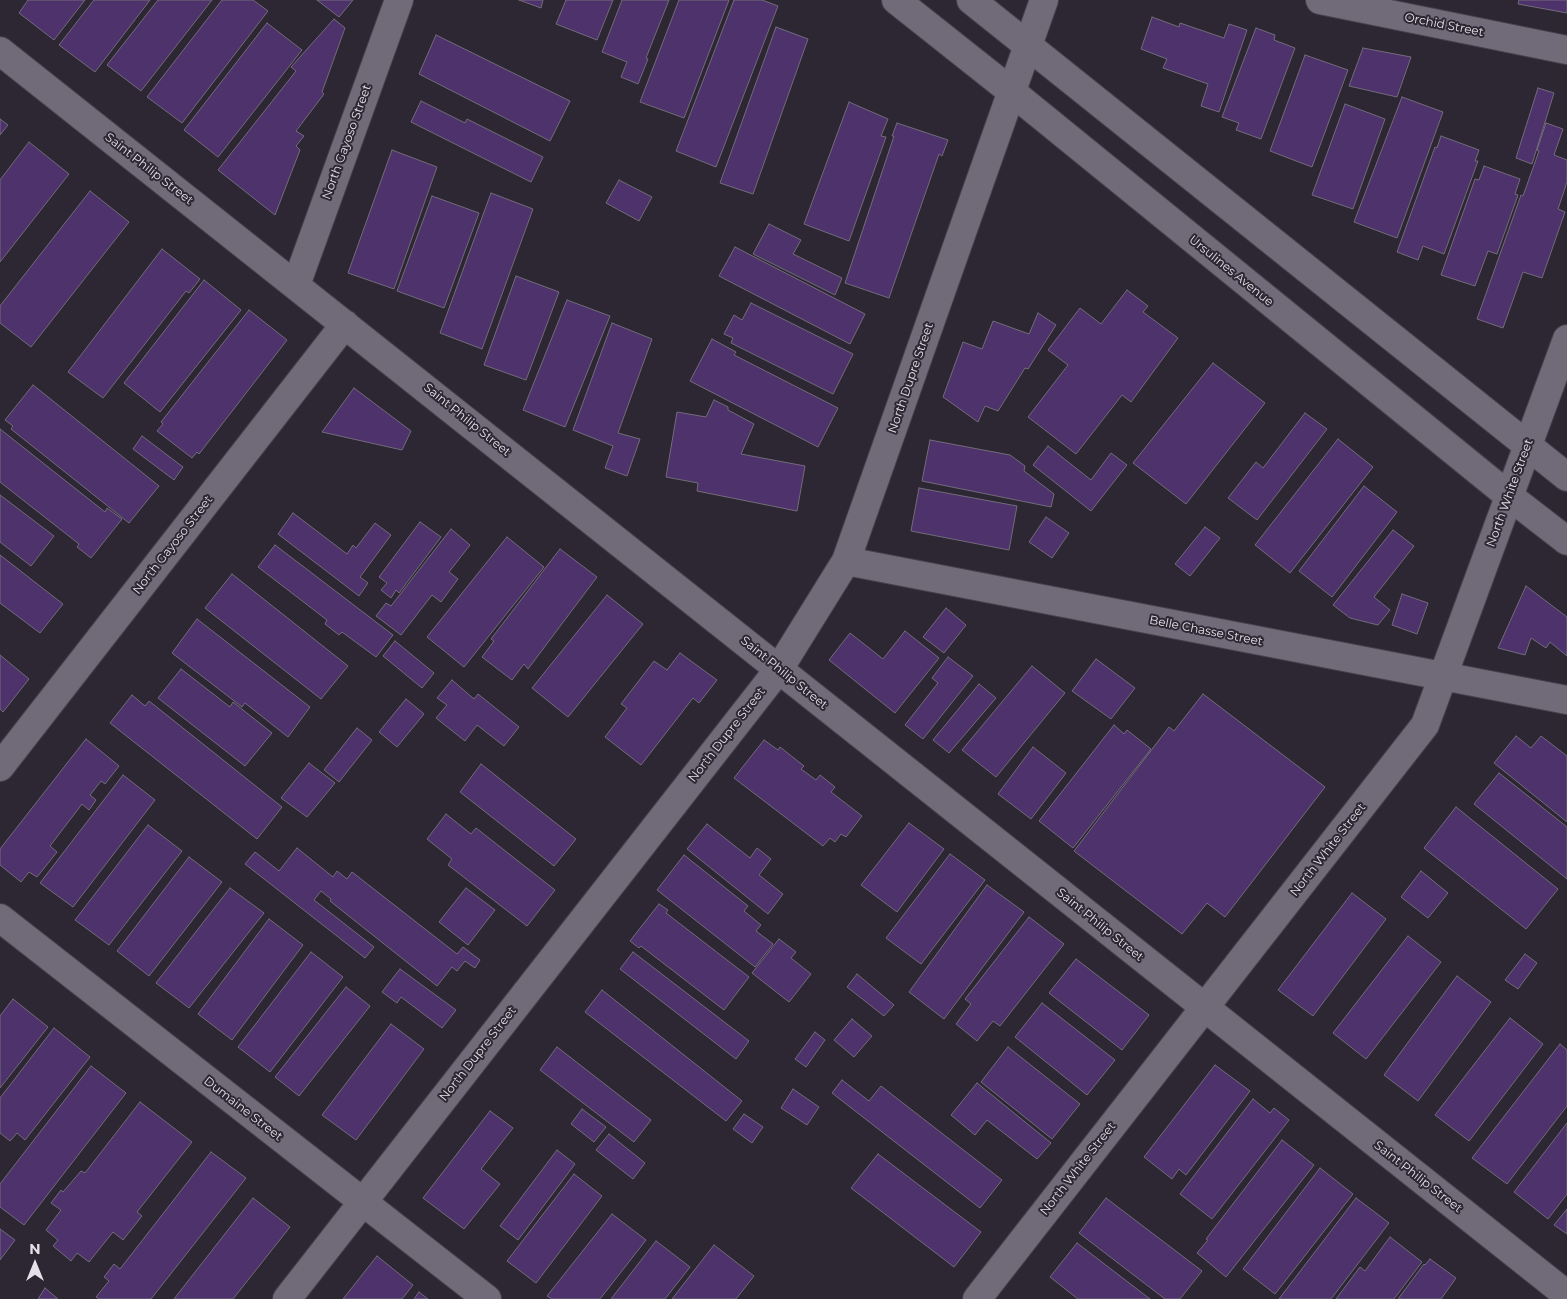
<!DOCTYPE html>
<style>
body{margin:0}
#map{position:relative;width:1567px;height:1299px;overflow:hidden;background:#2c2733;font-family:Montserrat,sans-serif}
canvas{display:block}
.north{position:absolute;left:10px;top:1239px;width:50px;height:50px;-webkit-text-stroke:4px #2c2733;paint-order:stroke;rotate:0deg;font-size:14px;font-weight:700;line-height:20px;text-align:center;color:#e4e1e9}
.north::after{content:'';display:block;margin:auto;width:18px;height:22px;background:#e4e1e9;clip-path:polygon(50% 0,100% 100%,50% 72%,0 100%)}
</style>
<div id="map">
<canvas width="1567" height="1299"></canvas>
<div class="north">N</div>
</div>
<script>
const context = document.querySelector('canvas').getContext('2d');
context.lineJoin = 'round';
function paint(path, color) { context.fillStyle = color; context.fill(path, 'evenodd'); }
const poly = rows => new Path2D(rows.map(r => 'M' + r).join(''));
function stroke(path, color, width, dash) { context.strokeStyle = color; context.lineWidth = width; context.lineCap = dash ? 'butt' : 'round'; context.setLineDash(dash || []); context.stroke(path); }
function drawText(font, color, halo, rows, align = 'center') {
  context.font = font + ' Montserrat,sans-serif'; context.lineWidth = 4; context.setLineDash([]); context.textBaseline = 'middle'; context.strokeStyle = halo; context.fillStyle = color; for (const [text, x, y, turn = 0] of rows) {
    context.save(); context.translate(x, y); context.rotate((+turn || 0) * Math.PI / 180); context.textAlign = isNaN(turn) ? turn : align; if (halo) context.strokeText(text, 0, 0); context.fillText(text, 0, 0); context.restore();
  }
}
const building = poly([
 [28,0,85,0,54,40,19,13,28,0],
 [94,0,150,0,95,72,59,45,94,0],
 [158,0,212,0,141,91,107,65,158,0],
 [222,0,253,0,268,11,182,123,147,97,222,0],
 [317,0,353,0,339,17,317,0],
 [519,0,543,0,541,8,519,0],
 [566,0,613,0,597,40,556,24,566,0],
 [622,0,669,0,646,58,648,59,638,84,621,77,627,62,602,52,622,0],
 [679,0,729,0,684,118,640,102,679,0],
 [734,0,762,0,778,6,716,167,676,151,734,0],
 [1519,0,1567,0,1567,13,1518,4,1519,0],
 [1152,17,1179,27,1180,23,1224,38,1229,24,1247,30,1219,112,1201,106,1208,84,1163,68,1167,59,1141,49,1152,17],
 [334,19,345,28,322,92,324,94,296,131,304,136,296,146,300,150,275,215,218,170,296,71,291,67,334,19],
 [267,23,302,50,218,157,184,130,267,23],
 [776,27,808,39,753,194,720,183,776,27],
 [1256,28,1275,35,1274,40,1295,48,1261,139,1236,130,1239,123,1222,117,1256,28],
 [436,35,570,101,550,141,419,74,436,35],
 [1363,48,1411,57,1397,97,1349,86,1363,48],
 [1305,55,1348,70,1312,167,1270,151,1305,55],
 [1538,88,1554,93,1532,164,1516,158,1538,88],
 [1402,97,1443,112,1397,238,1354,222,1402,97],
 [421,101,465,123,467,119,543,157,531,182,411,122,421,101],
 [849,102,888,119,881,136,886,137,849,241,804,224,849,102],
 [1345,104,1385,119,1353,209,1312,195,1345,104],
 [0,119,8,125,0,135,0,119],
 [897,123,948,140,942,156,939,154,889,298,845,283,894,136,892,136,897,123],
 [1546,123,1563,129,1554,155,1567,160,1567,182,1558,209,1565,212,1542,278,1523,272,1503,328,1477,319,1521,195,1523,196,1539,151,1537,150,1546,123],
 [1441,136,1479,150,1475,161,1478,161,1444,254,1423,246,1418,260,1397,252,1435,147,1437,148,1441,136],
 [29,142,69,174,0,262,0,180,29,142],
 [392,150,437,167,394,289,348,273,392,150],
 [1484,166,1520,179,1515,194,1518,195,1497,254,1488,251,1475,286,1441,275,1475,179,1479,180,1484,166],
 [619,180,652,197,639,221,606,203,619,180],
 [90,191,129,222,31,347,0,323,0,306,90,191],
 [491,193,533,209,482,349,440,333,491,193],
 [432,196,479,213,444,308,397,291,432,196],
 [769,224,801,240,793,254,842,278,835,295,753,254,769,224],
 [735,247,865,314,850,344,719,276,735,247],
 [162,249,200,279,189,293,186,291,103,398,68,372,162,249],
 [516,276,559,292,526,380,484,365,516,276],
 [204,280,241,310,160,412,124,383,204,280],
 [1127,290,1148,306,1143,312,1178,338,1131,402,1122,395,1076,454,1028,417,1068,365,1048,350,1080,308,1101,324,1127,290],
 [567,300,610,316,565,427,523,410,567,300],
 [751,303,853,354,833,394,731,343,733,338,724,334,734,315,742,320,751,303],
 [249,310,287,340,199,454,197,452,192,458,157,431,163,424,161,422,249,310],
 [1038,313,1056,325,1028,369,1025,368,998,411,985,406,978,422,943,397,963,342,982,349,993,321,1029,334,1038,313],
 [612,323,652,339,618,433,640,439,627,476,605,468,613,446,573,430,612,323],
 [712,339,736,352,734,355,838,408,818,447,690,381,712,339],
 [1213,363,1265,403,1186,504,1133,463,1213,363],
 [33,385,159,486,129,523,11,429,13,426,5,420,33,385],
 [354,388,411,431,402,450,322,432,354,388],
 [714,400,728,407,728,410,754,424,741,454,805,466,797,511,697,491,698,483,666,477,677,412,706,417,714,400],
 [1305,413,1327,429,1257,520,1228,498,1256,462,1263,468,1305,413],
 [0,429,105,512,107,508,122,519,91,558,77,547,79,544,0,482,0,429],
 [142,436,183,467,174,480,133,449,142,436],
 [1338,439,1373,467,1290,573,1255,545,1338,439],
 [930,440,1010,455,1025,466,1024,471,1054,494,1051,507,922,481,930,440],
 [1048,446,1091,480,1111,453,1127,465,1091,511,1033,465,1048,446],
 [1364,486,1397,512,1332,597,1299,571,1364,486],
 [919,488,1017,506,1009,550,911,531,919,488],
 [0,495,54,536,31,566,0,542,0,495],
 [293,513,347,554,353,545,356,548,375,523,391,535,360,577,368,583,359,596,278,534,293,513],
 [1046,517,1069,533,1052,558,1029,542,1046,517],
 [420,522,441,537,399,593,396,590,391,598,381,590,387,583,379,577,420,522],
 [1205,527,1220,538,1190,576,1175,564,1205,527],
 [451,529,470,545,449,572,458,579,441,602,432,595,401,635,376,616,386,603,391,606,451,529],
 [1393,530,1414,546,1374,597,1390,610,1378,625,1350,618,1333,605,1393,530],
 [507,537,544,567,464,667,427,637,507,537],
 [275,545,393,635,376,657,342,632,339,635,325,624,327,620,258,567,275,545],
 [560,549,597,577,528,669,524,664,512,680,482,657,494,641,491,639,560,549],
 [0,555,63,604,40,633,0,603,0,555],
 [232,574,348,666,321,699,205,608,232,574],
 [1526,586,1567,617,1567,656,1550,642,1546,648,1531,638,1525,655,1498,648,1526,586],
 [1402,594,1428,603,1417,634,1392,625,1402,594],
 [607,595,643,624,568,717,532,688,607,595],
 [946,608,966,625,944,653,923,637,946,608],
 [197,619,310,707,288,737,245,703,242,707,172,653,197,619],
 [905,631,939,658,895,713,829,660,850,633,883,659,905,631],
 [395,641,434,673,422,688,383,656,395,641],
 [680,653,717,680,699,703,693,698,641,765,605,737,627,708,621,704,654,661,667,670,680,653],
 [0,655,29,679,3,712,0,709,0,655],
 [948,657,973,676,923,739,905,725,938,683,932,678,948,657],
 [1096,659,1135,688,1111,719,1072,691,1096,659],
 [1032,666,1065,693,996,777,962,750,1032,666],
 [181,669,230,707,233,702,272,733,245,766,158,698,181,669],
 [452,680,474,699,478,694,519,727,504,746,477,725,465,741,436,718,447,705,437,698,452,680],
 [979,684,996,698,949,753,933,740,979,684],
 [1203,694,1325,787,1225,917,1207,903,1182,934,1074,851,1169,727,1174,731,1203,694],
 [132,695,145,706,149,701,282,807,257,839,110,723,132,695],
 [406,699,424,714,397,747,379,732,406,699],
 [1114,725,1124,734,1127,730,1151,749,1073,848,1039,821,1114,725],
 [357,728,372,740,339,782,324,770,357,728],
 [1516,736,1531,748,1541,736,1567,756,1567,822,1494,763,1516,736],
 [86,739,119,766,105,784,101,781,90,795,96,800,89,810,82,804,50,846,57,852,37,877,29,872,21,882,0,865,0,849,86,739],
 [764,740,778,750,780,747,804,766,801,769,816,780,820,775,835,787,831,792,862,816,846,837,841,834,835,842,830,838,823,846,734,778,764,740],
 [1033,747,1066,773,1031,819,998,794,1033,747],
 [309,763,335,783,307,817,281,798,309,763],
 [481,764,576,839,554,866,460,792,481,764],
 [1499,773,1567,827,1567,879,1474,804,1499,773],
 [123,775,155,800,73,907,40,883,123,775],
 [1456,807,1558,889,1526,929,1424,848,1456,807],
 [446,814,471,834,476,828,555,890,527,926,448,865,452,859,427,839,446,814],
 [909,823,944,849,897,912,861,885,909,823],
 [707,824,750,858,757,848,771,859,759,875,783,894,768,914,687,849,707,824],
 [148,825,182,851,109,945,75,920,148,825],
 [297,848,333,877,337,871,347,879,352,872,457,954,463,947,480,960,475,968,465,961,457,971,452,967,437,986,330,901,331,899,321,891,314,900,374,947,365,958,245,864,255,852,279,871,297,848],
 [950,854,985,880,921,964,886,938,950,854],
 [684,855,748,906,744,911,761,925,756,931,773,944,755,967,657,890,684,855],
 [189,857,222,882,149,976,117,951,189,857],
 [1421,871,1448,893,1428,918,1401,897,1421,871],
 [987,885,1024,912,944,1019,909,992,987,885],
 [230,888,264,913,189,1008,156,983,230,888],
 [466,888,495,910,468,945,439,922,466,888],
 [1352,893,1386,919,1313,1016,1278,990,1352,893],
 [659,904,668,910,666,913,749,977,724,1010,641,946,639,948,630,941,659,904],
 [1029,917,1064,944,1000,1026,993,1021,977,1041,956,1024,971,1004,965,999,1029,917],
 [269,919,303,945,232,1040,198,1014,269,919],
 [1408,936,1441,962,1366,1059,1333,1033,1408,936],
 [779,939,796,952,791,958,811,974,789,1002,752,973,779,939],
 [311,952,343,977,270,1072,238,1047,311,952],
 [633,952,749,1041,736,1059,620,969,633,952],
 [1525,954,1537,963,1518,989,1505,980,1525,954],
 [1076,959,1149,1015,1122,1050,1049,993,1076,959],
 [400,969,456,1010,442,1028,401,997,397,1003,382,992,400,969],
 [857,974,894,1005,884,1016,847,987,857,974],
 [1457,976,1491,1002,1418,1101,1384,1075,1457,976],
 [346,987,370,1006,299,1096,275,1077,346,987],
 [602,990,742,1101,726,1121,585,1012,602,990],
 [13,999,48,1027,0,1088,0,1016,13,999],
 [1042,1003,1115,1060,1087,1095,1015,1037,1042,1003],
 [1510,1018,1543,1044,1469,1141,1435,1115,1510,1018],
 [852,1019,872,1036,854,1057,834,1040,852,1019],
 [391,1024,424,1049,356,1140,322,1115,391,1024],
 [54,1028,90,1057,25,1140,17,1133,10,1141,0,1133,0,1098,54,1028],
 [815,1032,825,1040,806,1067,795,1059,815,1032],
 [1560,1044,1567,1050,1567,1106,1507,1184,1472,1158,1560,1044],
 [557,1047,651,1120,634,1142,540,1070,557,1047],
 [1008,1047,1080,1104,1052,1139,981,1082,1008,1047],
 [1215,1065,1250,1091,1186,1175,1179,1169,1172,1179,1144,1157,1215,1065],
 [91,1066,126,1093,24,1225,0,1207,0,1184,91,1066],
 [842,1080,869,1101,881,1086,1002,1180,980,1208,832,1093,842,1080],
 [977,1083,1051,1143,1037,1159,987,1120,975,1135,951,1115,977,1083],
 [793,1089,819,1107,807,1125,781,1108,793,1089],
 [1253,1099,1270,1113,1274,1108,1289,1120,1212,1219,1180,1194,1253,1099],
 [140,1102,192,1142,137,1212,142,1216,123,1240,113,1232,89,1262,77,1253,71,1261,53,1246,58,1240,46,1230,61,1210,51,1203,61,1190,63,1192,81,1171,85,1173,140,1102],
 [582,1109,606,1127,594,1142,571,1124,582,1109],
 [490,1111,513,1128,481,1169,500,1184,464,1229,423,1198,490,1111],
 [744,1114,763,1127,752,1143,733,1129,744,1114],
 [1567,1123,1567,1194,1548,1219,1514,1192,1567,1123],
 [609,1134,645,1163,633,1179,596,1150,609,1134],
 [1282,1140,1314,1165,1226,1277,1197,1253,1208,1240,1206,1239,1282,1140],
 [557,1150,575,1164,518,1240,500,1226,557,1150],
 [211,1152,246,1178,151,1299,99,1299,96,1297,109,1281,104,1277,114,1264,120,1269,211,1152],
 [878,1154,981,1232,954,1267,851,1188,878,1154],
 [1320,1168,1353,1194,1275,1294,1243,1269,1320,1168],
 [574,1174,602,1196,536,1283,507,1261,574,1174],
 [253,1198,290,1227,233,1299,174,1299,253,1198],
 [1106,1198,1202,1271,1180,1299,1165,1299,1079,1233,1106,1198],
 [1356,1198,1389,1223,1331,1299,1279,1299,1356,1198],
 [1567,1209,1567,1234,1554,1225,1567,1209],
 [612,1214,646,1240,600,1299,552,1299,547,1296,612,1214],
 [0,1229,15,1240,0,1260,0,1229],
 [1390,1237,1422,1262,1394,1299,1336,1299,1360,1267,1365,1271,1390,1237],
 [656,1241,690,1267,665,1299,611,1299,656,1241],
 [1077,1243,1150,1299,1078,1299,1050,1277,1077,1243],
 [714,1245,754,1276,736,1299,672,1299,714,1245],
 [377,1256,413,1285,402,1299,343,1299,377,1256],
 [1430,1259,1456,1278,1441,1299,1398,1299,1424,1264,1425,1265,1430,1259],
 [45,1288,58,1299,38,1299,45,1288],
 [419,1292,428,1299,414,1299,419,1292]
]);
paint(building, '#4e326b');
stroke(building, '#726c7a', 1);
const street = poly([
 [896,0,1012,92,1509,496,1567,541],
 [971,0,1567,477],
 [1320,0,1567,50],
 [0,51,1567,1295],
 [296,285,399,0],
 [846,561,1567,700],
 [0,767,345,324],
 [0,918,487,1299],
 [287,1299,779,669,846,561,1044,0],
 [977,1299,1425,725,1567,339]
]);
stroke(street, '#46424c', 30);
stroke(street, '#716b79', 28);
drawText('12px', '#e4e1e9', '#2c2733', [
 ["Orchid Street",1444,25,11],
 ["North Gayoso Street",347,142,-70],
 ["Saint Philip Street",149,169,38],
 ["Ursulines Avenue",1231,271,39],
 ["North Dupre Street",911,378,-71],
 ["Saint Philip Street",467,420,39],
 ["North White Street",1510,493,-70],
 ["North Gayoso Street",173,545,-52],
 ["Belle Chasse Street",1206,631,11],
 ["Saint Philip Street",784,673,39],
 ["North Dupre Street",727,735,-52],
 ["North White Street",1328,850,-52],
 ["Saint Philip Street",1100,925,39],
 ["North Dupre Street",478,1054,-52],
 ["Dumaine Street",243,1109,38],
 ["North White Street",1078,1169,-52],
 ["Saint Philip Street",1418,1177,38]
]);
</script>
